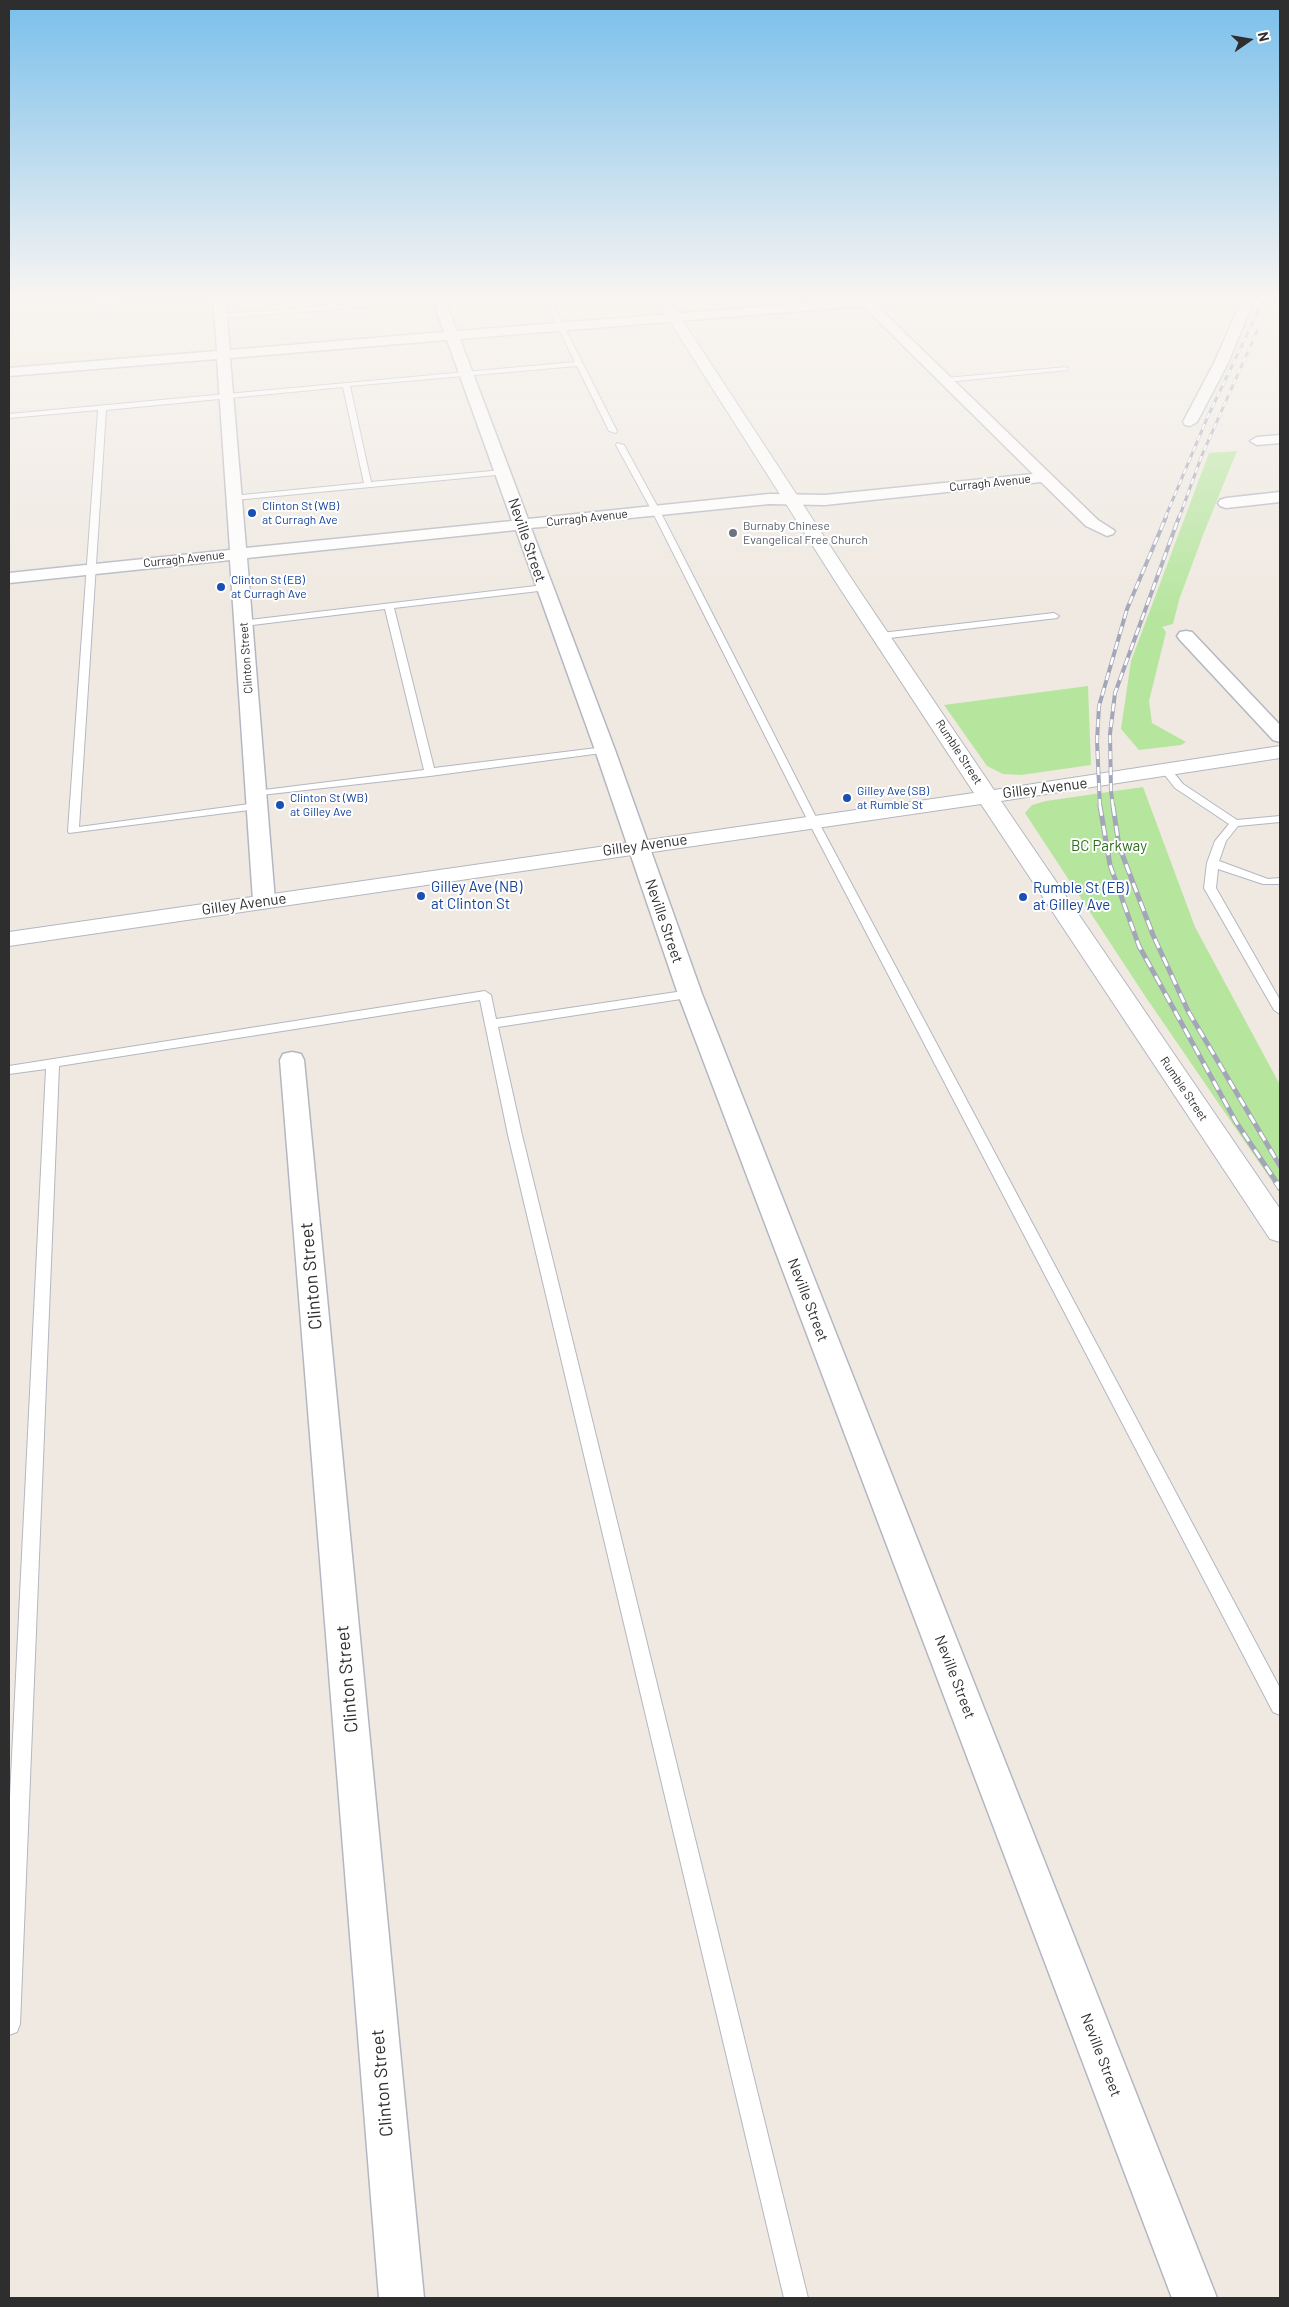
<!DOCTYPE html>
<style>
body{margin:0}
#map{position:relative;width:1289px;height:2307px;overflow:hidden;background:#efe9e1;font-family:Barlow,sans-serif}
canvas{display:block}
.frame{position:absolute;inset:0;border:10px solid #2e2e2e;pointer-events:none}
.north{position:absolute;left:1224px;top:15px;width:50px;height:50px;-webkit-text-stroke:4px #fff;paint-order:stroke;rotate:77deg;font-size:14px;font-weight:700;line-height:20px;text-align:center;color:#2e2e2e}
.north::after{content:'';display:block;margin:auto;width:18px;height:22px;background:#2e2e2e;clip-path:polygon(50% 0,100% 100%,50% 72%,0 100%)}
</style>
<div id="map">
<canvas width="1289" height="2307"></canvas>
<div class="frame"></div>
<div class="north">N</div>
</div>
<script>
const context = document.querySelector('canvas').getContext('2d');
context.lineJoin = 'round';
function paint(path, color) { context.fillStyle = color; context.fill(path, 'evenodd'); }
const poly = rows => new Path2D(rows.map(r => 'M' + r).join(''));
function stroke(path, color, width, dash) { context.strokeStyle = color; context.lineWidth = width; context.lineCap = dash ? 'butt' : 'round'; context.setLineDash(dash || []); context.stroke(path); }
function drawText(font, color, halo, rows, align = 'center') {
  context.font = font + ' Barlow,sans-serif'; context.lineWidth = 4; context.setLineDash([]); context.textBaseline = 'middle'; context.strokeStyle = halo; context.fillStyle = color; for (const [text, x, y, turn = 0] of rows) {
    context.save(); context.translate(x, y); context.rotate((+turn || 0) * Math.PI / 180); context.textAlign = isNaN(turn) ? turn : align; if (halo) context.strokeText(text, 0, 0); context.fillText(text, 0, 0); context.restore();
  }
}
paint(poly([
 [9,295,211,295,214,347,201,353,9,369]
]), '#f0e6d1');
paint(poly([
 [1237,451,1203,535,1179,600,1173,624,1162,627,1166,632,1149,701,1152,723,1186,742,1181,745,1139,750,1121,729,1131,661,1209,453],
 [1088,686,1091,765,1021,775,1003,774,987,766,944,705],
 [1143,787,1195,927,1280,1085,1280,1193,1145,996,1025,813,1032,805,1046,801]
]), '#b6e59e');
paint(poly([
 [43,295,53,295,51,306,56,306,53,329,37,330],
 [87,295,124,295,123,330,90,333,91,322,97,322,98,312,92,312,93,301,87,301]
]), '#dfdcd8');
const lane = poly([
 [326,295,332,295,335,305,438,297,441,299,332,310,220,318,217,316,220,314,328,306,326,295],
 [542,295,548,295,617,431,616,433,609,431,577,366,350,386,371,482,503,470,506,470,506,474,235,500,232,500,232,496,364,483,343,387,106,410,79,827,257,803,262,806,257,809,69,833,68,831,98,410,9,418,9,414,575,362,542,295],
 [1066,367,1068,368,1068,370,946,382,942,380,946,378,1066,367],
 [617,443,624,445,660,511,818,821,1280,1688,1280,1715,1273,1712,808,821,652,511,616,445,617,443],
 [544,585,547,586,547,590,394,608,434,768,605,747,610,750,609,752,430,776,252,796,251,794,256,791,424,770,385,609,244,626,241,625,241,621,544,585],
 [1054,613,1059,616,1057,618,881,639,876,636,881,633,1054,613],
 [1165,766,1169,767,1183,784,1237,820,1280,816,1280,822,1238,826,1226,841,1219,861,1268,879,1280,878,1280,884,1263,884,1218,869,1216,888,1280,1000,1280,1014,1274,1010,1204,888,1207,863,1215,841,1229,824,1175,788,1160,769,1165,766],
 [690,990,694,991,696,994,694,997,498,1027,522,1135,808,2298,784,2298,508,1135,480,1000,59,1066,20,2024,17,2032,9,2035,9,1817,46,1069,9,1074,9,1066,485,991,491,995,496,1019,690,990]
]);
const street = poly([
 [213,295,225,295,230,350,444,332,431,295,443,295,457,331,856,299,853,295,866,295,869,298,953,295,947,299,876,305,1098,520,1115,531,1113,534,1107,536,1086,526,1041,482,825,505,769,504,531,528,615,750,702,994,1217,2298,1172,2298,678,994,595,750,516,530,247,558,275,901,272,906,264,908,256,906,253,901,230,560,9,583,9,573,230,550,217,359,9,376,9,368,217,351,213,295],
 [863,306,1033,474,825,495,769,494,528,519,460,339,863,306],
 [447,340,512,521,246,548,230,358,447,340],
 [1244,295,1256,295,1228,363,1197,422,1190,426,1185,425,1183,422,1214,363,1244,295],
 [1280,435,1280,443,1257,445,1250,441,1257,437,1280,435],
 [1280,492,1280,502,1226,508,1220,506,1218,503,1220,500,1226,498,1280,492],
 [1186,631,1192,632,1280,725,1280,742,1273,740,1180,640,1177,636,1180,632,1186,631],
 [292,1052,301,1054,304,1060,424,2298,379,2298,280,1060,283,1054,292,1052]
]);
const secondary = poly([
 [653,295,666,295,857,587,994,790,1280,746,1280,758,1001,801,1280,1209,1280,1242,1270,1239,981,804,9,946,9,932,974,793,839,587,653,295]
]);
stroke(lane, '#b4b7c1', 2);
stroke(street, '#b4b7c1', 3);
stroke(secondary, '#b4b7c1', 2);
paint(lane, '#fff');
paint(street, '#fff');
paint(secondary, '#fff');
const railFar3 = poly([
 [1165,518,1208,416,1266,295],
 [1179,518,1202,455,1257,331]
]);
const railFar2 = poly([
 [1100,807,1097,741,1099,706,1127,609,1166,517],
 [1113,807,1111,791,1110,734,1115,693,1179,517]
]);
const railFar1 = poly([
 [1100,806,1110,865,1139,946,1236,1122,1277,1183],
 [1113,806,1119,846,1153,935,1188,1011,1280,1166]
]);
const rail = poly([
 [1276,1182,1280,1188]
]);
stroke(railFar3, '#a3a6b8', 3);
stroke(railFar2, '#a3a6b8', 4);
stroke(railFar1, '#a3a6b8', 5);
stroke(rail, '#a3a6b8', 6);
stroke(railFar3, '#fff', 2, [6]);
stroke(railFar2, '#fff', 2.5, [8]);
stroke(railFar1, '#fff', 3, [10]);
stroke(rail, '#fff', 4.5, [13]);
const sky = context.createLinearGradient(0, 0, 0, 618);
sky.addColorStop(0, '#7abfeb');
sky.addColorStop(0.48, '#f8f5f2');
sky.addColorStop(1, '#f8f5f200');
context.fillStyle = sky;
context.fillRect(0, 0, 1289, 618);
for (const [x, y, r, color] of [
 [252,513,5,"#1a4fb4"],
 [733,533,5,"#6b7280"],
 [221,587,5,"#1a4fb4"],
 [847,798,5,"#1a4fb4"],
 [280,805,5,"#1a4fb4"],
 [421,896,5,"#1a4fb4"],
 [1023,897,5,"#1a4fb4"]
]) { const dot = new Path2D(); dot.arc(x, y, r, 0, 2 * Math.PI); context.fillStyle = color; context.fill(dot); stroke(dot, '#fff', 2); }
drawText('12px', '#2e2e2e', '#fff', [
 ["Curragh Avenue",990,483,-6],
 ["Curragh Avenue",587,518,-6],
 ["Curragh Avenue",184,559,-6],
 ["Clinton Street",246,658,-94],
 ["Rumble Street",959,752,57],
 ["Rumble Street",1184,1089,56]
]);
drawText('12px', '#164399', '#fff', [
 ["Clinton St (WB)",262,506],
 ["at Curragh Ave",262,520],
 ["Clinton St (EB)",231,580],
 ["at Curragh Ave",231,594],
 ["Gilley Ave (SB)",857,791],
 ["at Rumble St",857,805],
 ["Clinton St (WB)",290,798],
 ["at Gilley Ave",290,812]
], 'left');
drawText('12px', '#5b616d', '#fff', [
 ["Burnaby Chinese",743,526],
 ["Evangelical Free Church",743,540]
], 'left');
drawText('15px', '#2e2e2e', '#fff', [
 ["Neville Street",527,540,71],
 ["Gilley Avenue",1045,788,-7],
 ["Gilley Avenue",645,845,-8],
 ["Gilley Avenue",244,904,-8],
 ["Neville Street",664,921,71],
 ["Neville Street",808,1300,69],
 ["Neville Street",955,1677,69],
 ["Neville Street",1101,2055,69]
]);
drawText('15px', '#2c6e1b', '#fff', [
 ["BC Parkway",1109,846]
]);
drawText('15px', '#164399', '#fff', [
 ["Gilley Ave (NB)",431,887],
 ["at Clinton St",431,904],
 ["Rumble St (EB)",1033,888],
 ["at Gilley Ave",1033,905]
], 'left');
drawText('18px', '#2e2e2e', '#fff', [
 ["Clinton Street",311,1276,-95],
 ["Clinton Street",347,1679,-95],
 ["Clinton Street",382,2083,-95]
]);
</script>
